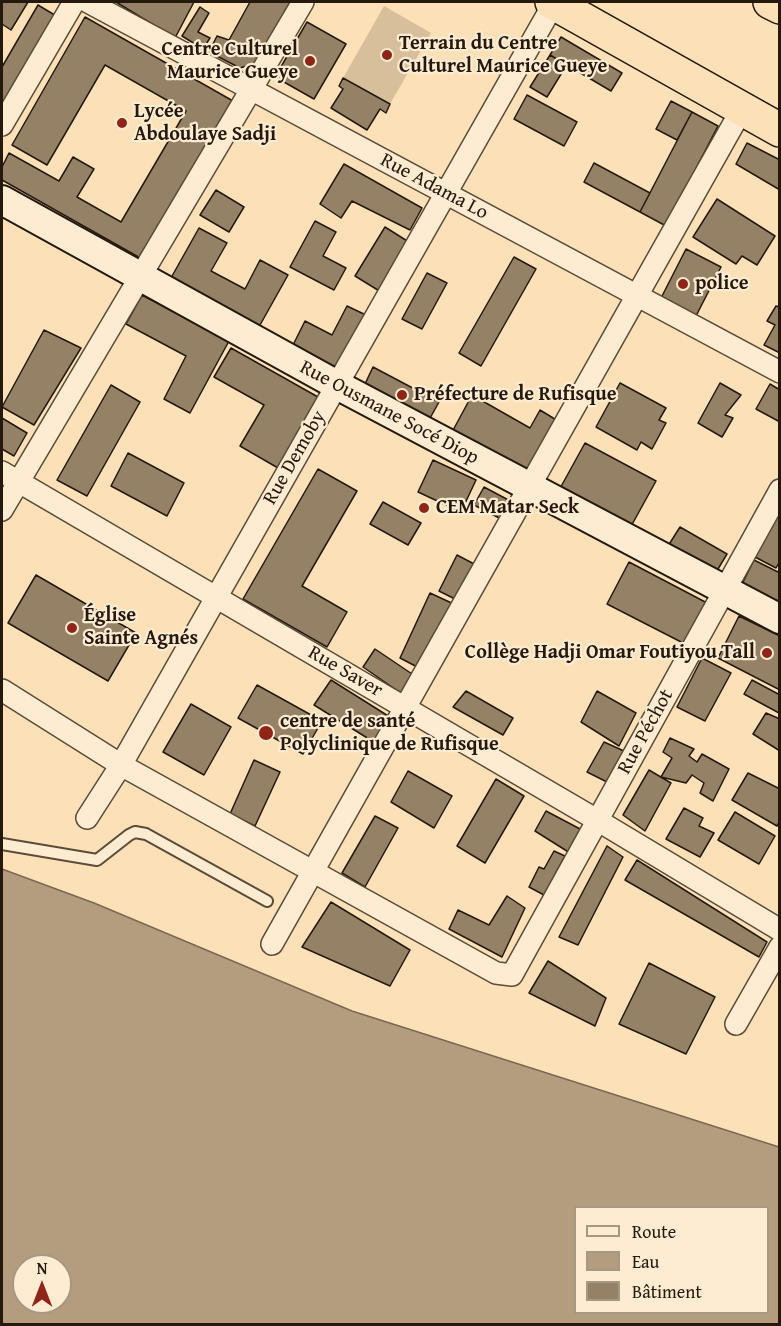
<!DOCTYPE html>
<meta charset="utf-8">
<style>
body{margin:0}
#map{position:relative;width:781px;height:1326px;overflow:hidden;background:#fce1b8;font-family:"Gentium Book Plus",serif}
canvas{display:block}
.frame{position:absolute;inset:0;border:3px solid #25190e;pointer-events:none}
.legend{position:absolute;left:574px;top:1206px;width:195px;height:108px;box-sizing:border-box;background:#fdecd1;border:2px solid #a79883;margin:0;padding:8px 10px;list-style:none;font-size:18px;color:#25190e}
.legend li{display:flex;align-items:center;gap:12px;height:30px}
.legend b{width:30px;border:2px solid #a79883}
.north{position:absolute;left:12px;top:1254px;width:60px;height:60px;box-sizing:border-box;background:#fdecd1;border:2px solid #a79883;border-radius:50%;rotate:0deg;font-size:16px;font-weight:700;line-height:24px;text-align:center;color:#25190e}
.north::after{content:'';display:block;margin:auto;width:21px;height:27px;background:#8f2418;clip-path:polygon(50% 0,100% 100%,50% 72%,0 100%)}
</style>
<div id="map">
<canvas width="781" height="1326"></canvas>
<div class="frame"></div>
<ul class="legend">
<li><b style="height:8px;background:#fdecd1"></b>Route</li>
<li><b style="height:16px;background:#b39d7e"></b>Eau</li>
<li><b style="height:16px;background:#958166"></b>Bâtiment</li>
</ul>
<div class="north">N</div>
</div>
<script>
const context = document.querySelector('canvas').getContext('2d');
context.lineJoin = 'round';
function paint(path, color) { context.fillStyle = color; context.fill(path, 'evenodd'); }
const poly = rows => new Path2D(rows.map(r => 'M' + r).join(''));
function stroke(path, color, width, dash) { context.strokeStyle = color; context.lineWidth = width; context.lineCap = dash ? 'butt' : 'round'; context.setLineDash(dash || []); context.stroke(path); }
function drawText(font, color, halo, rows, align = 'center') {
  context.font = font + ' "Gentium Book Plus",serif'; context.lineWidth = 4.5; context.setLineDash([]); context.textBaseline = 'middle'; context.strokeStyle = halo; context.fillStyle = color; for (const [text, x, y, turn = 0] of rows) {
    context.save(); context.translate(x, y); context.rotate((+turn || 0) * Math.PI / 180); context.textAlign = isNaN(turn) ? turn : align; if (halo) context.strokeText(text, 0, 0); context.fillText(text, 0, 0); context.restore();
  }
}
paint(poly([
 [384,6,431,33,390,104,343,78]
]), '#d7bf9b');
const water = poly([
 [2,869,94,903,352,1011,779,1147,779,1324,2,1324,2,869],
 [576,1208,768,1208,768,1312,576,1312,576,1208],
 [24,1266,60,1266,60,1302,24,1302,24,1266]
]);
paint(water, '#b39d7e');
stroke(water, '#7a6851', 1.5);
const building = poly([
 [2,2,28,2,11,30,2,24,2,2],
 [116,2,194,2,175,38,116,2],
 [250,2,291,2,256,63,240,68,209,52,217,36,229,40,250,2],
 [38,5,58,17,2,114,2,67,38,5],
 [200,7,209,13,198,32,210,38,203,49,182,36,200,7],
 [85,17,233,101,142,259,2,180,2,167,9,153,59,181,73,157,94,169,77,197,121,222,186,111,105,65,47,165,12,145,85,17],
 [307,22,346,44,314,99,275,77,307,22],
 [561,37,622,73,611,91,550,55,561,37],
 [550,55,566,66,547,97,530,87,550,55],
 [343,78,390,104,386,113,380,109,367,130,331,108,343,89,339,86,343,78],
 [527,95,577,122,564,146,514,119,527,95],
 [671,101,692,112,677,140,656,129,671,101],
 [692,112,718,126,666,226,640,212,692,112],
 [747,143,780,160,780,190,736,164,747,143],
 [594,163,650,193,640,212,584,182,594,163],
 [344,164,422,208,410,230,352,201,341,218,320,204,344,164],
 [216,190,244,207,229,232,200,215,216,190],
 [717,199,775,236,757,265,742,256,736,264,693,237,717,199],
 [315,221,336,232,323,256,346,268,334,290,290,267,315,221],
 [385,227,412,244,381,292,355,276,385,227],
 [199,228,227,243,211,271,245,289,260,260,288,275,255,334,167,285,199,228],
 [686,249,721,267,695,318,660,300,686,249],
 [514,257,536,269,481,366,459,353,514,257],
 [427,273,447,283,422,329,402,319,427,273],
 [142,295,229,341,190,413,164,399,186,356,126,324,142,295],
 [347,306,368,316,337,375,290,351,305,321,332,335,347,306],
 [776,306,780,307,780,353,764,345,775,325,767,321,776,306],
 [44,330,81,348,34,425,2,407,44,330],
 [231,348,318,397,278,468,240,446,264,405,214,377,231,348],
 [373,367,439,402,429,420,364,386,373,367],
 [620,383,666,408,659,420,666,423,652,449,641,442,637,450,596,427,620,383],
 [720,383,741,395,725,415,733,418,722,437,698,423,720,383],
 [770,384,780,390,780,422,756,409,770,384],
 [111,385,140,402,87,496,57,480,111,385],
 [472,395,530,428,540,410,558,421,532,467,519,472,451,434,472,395],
 [2,418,27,433,14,456,2,449,2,418],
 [585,443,656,481,629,530,558,492,585,443],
 [128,453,184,483,167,516,111,486,128,453],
 [433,460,476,480,461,512,418,492,433,460],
 [318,469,357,491,302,586,347,612,327,647,243,599,318,469],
 [484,487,514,503,505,521,474,505,484,487],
 [383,502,421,523,408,545,370,524,383,502],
 [780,512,780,561,776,568,755,557,780,512],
 [680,527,727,554,715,574,668,546,680,527],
 [457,555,478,566,459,601,439,591,457,555],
 [754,560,780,573,780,605,741,586,754,560],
 [629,562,709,604,687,645,607,604,629,562],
 [36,575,136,633,108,681,8,623,36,575],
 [430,593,458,606,423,670,400,658,430,593],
 [739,616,780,636,780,690,718,658,739,616],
 [375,649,418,678,405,696,363,667,375,649],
 [702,658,731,673,705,721,677,707,702,658],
 [331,680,393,719,377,744,314,705,331,680],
 [752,680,780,695,779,713,744,694,752,680],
 [257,685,322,721,303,754,238,718,257,685],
 [466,691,513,718,503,735,453,707,466,691],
 [597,691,636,713,619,746,581,722,597,691],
 [191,704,231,727,204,775,163,752,191,704],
 [766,713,780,719,780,751,753,734,766,713],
 [670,738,694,749,689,756,697,762,702,754,729,769,713,801,700,793,704,783,692,775,686,783,661,777,672,758,663,752,670,738],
 [604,742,624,751,607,782,587,772,604,742],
 [254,760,280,772,255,826,230,814,254,760],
 [649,770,671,783,645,831,623,815,649,770],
 [408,771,452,796,434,828,391,802,408,771],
 [748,773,780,789,780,821,777,826,732,800,748,773],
 [496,779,524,796,485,863,457,846,496,779],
 [684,808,703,818,699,826,714,833,700,857,666,839,684,808],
 [546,811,582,830,570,853,535,831,546,811],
 [735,812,775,836,759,864,718,840,735,812],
 [375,816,398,828,365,887,342,873,375,816],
 [607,846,623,857,578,945,559,937,607,846],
 [554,851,565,856,544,895,529,887,539,867,544,869,554,851],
 [637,860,767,942,759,957,625,880,637,860],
 [507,896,525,908,502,957,449,929,458,910,489,925,507,896],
 [331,902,410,950,390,986,302,947,331,902],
 [548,961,606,998,595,1026,529,993,548,961],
 [649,963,715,997,686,1054,619,1024,649,963]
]);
paint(building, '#958166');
stroke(building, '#25190e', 1.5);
const lane = poly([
 [2,844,97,860,129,835,135,832,146,834,267,901]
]);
const street = poly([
 [88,2,780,372],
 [2,125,74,2],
 [2,472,597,820,780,930],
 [2,510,303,2],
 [2,690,121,765,496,973,512,975,780,490],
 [87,818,121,765,554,3],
 [272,944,742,109],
 [736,1024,780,947]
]);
const secondary = poly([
 [2,200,337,385,780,619]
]);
const highway = poly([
 [552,2,780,130],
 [770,2,780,7]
]);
stroke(lane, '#5b4b38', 14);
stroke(street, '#5b4b38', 24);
stroke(secondary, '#25190e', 32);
stroke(highway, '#25190e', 36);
stroke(lane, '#fdecd1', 10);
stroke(street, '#fdecd1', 21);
stroke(secondary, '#fdecd1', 28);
stroke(highway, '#fce1b8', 33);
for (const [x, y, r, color] of [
 [387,55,6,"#8f2418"],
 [310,61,6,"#8f2418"],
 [122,123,6,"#8f2418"],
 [683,284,6,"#8f2418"],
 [402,395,6,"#8f2418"],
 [424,508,6,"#8f2418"],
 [72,628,6,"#8f2418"],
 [767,653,6,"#8f2418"],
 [266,733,8,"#8f2418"]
]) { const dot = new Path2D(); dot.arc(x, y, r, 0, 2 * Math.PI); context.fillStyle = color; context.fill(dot); stroke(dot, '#fdecd1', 2); }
drawText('bold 20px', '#25190e', '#fdecd1', [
 ["Terrain du Centre",399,44],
 ["Culturel Maurice Gueye",399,67],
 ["Centre Culturel",298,50,"right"],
 ["Maurice Gueye",298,73,"right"],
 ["Lycée",134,112],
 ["Abdoulaye Sadji",134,135],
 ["police",695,284],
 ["Préfecture de Rufisque",414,395],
 ["CEM Matar Seck",436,508],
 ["Église",84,616],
 ["Sainte Agnés",84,639],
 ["Collège Hadji Omar Foutiyou Tall",755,653,"right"],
 ["centre de santé",280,722],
 ["Polyclinique de Rufisque",280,745]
], 'left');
drawText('20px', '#25190e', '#fdecd1', [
 ["Rue Adama Lo",434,187,28],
 ["Rue Ousmane Socé Diop",389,413,28],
 ["Rue Demoby",295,458,-60],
 ["Rue Saver",345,672,30],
 ["Rue Péchot",646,732,-61]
]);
</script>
